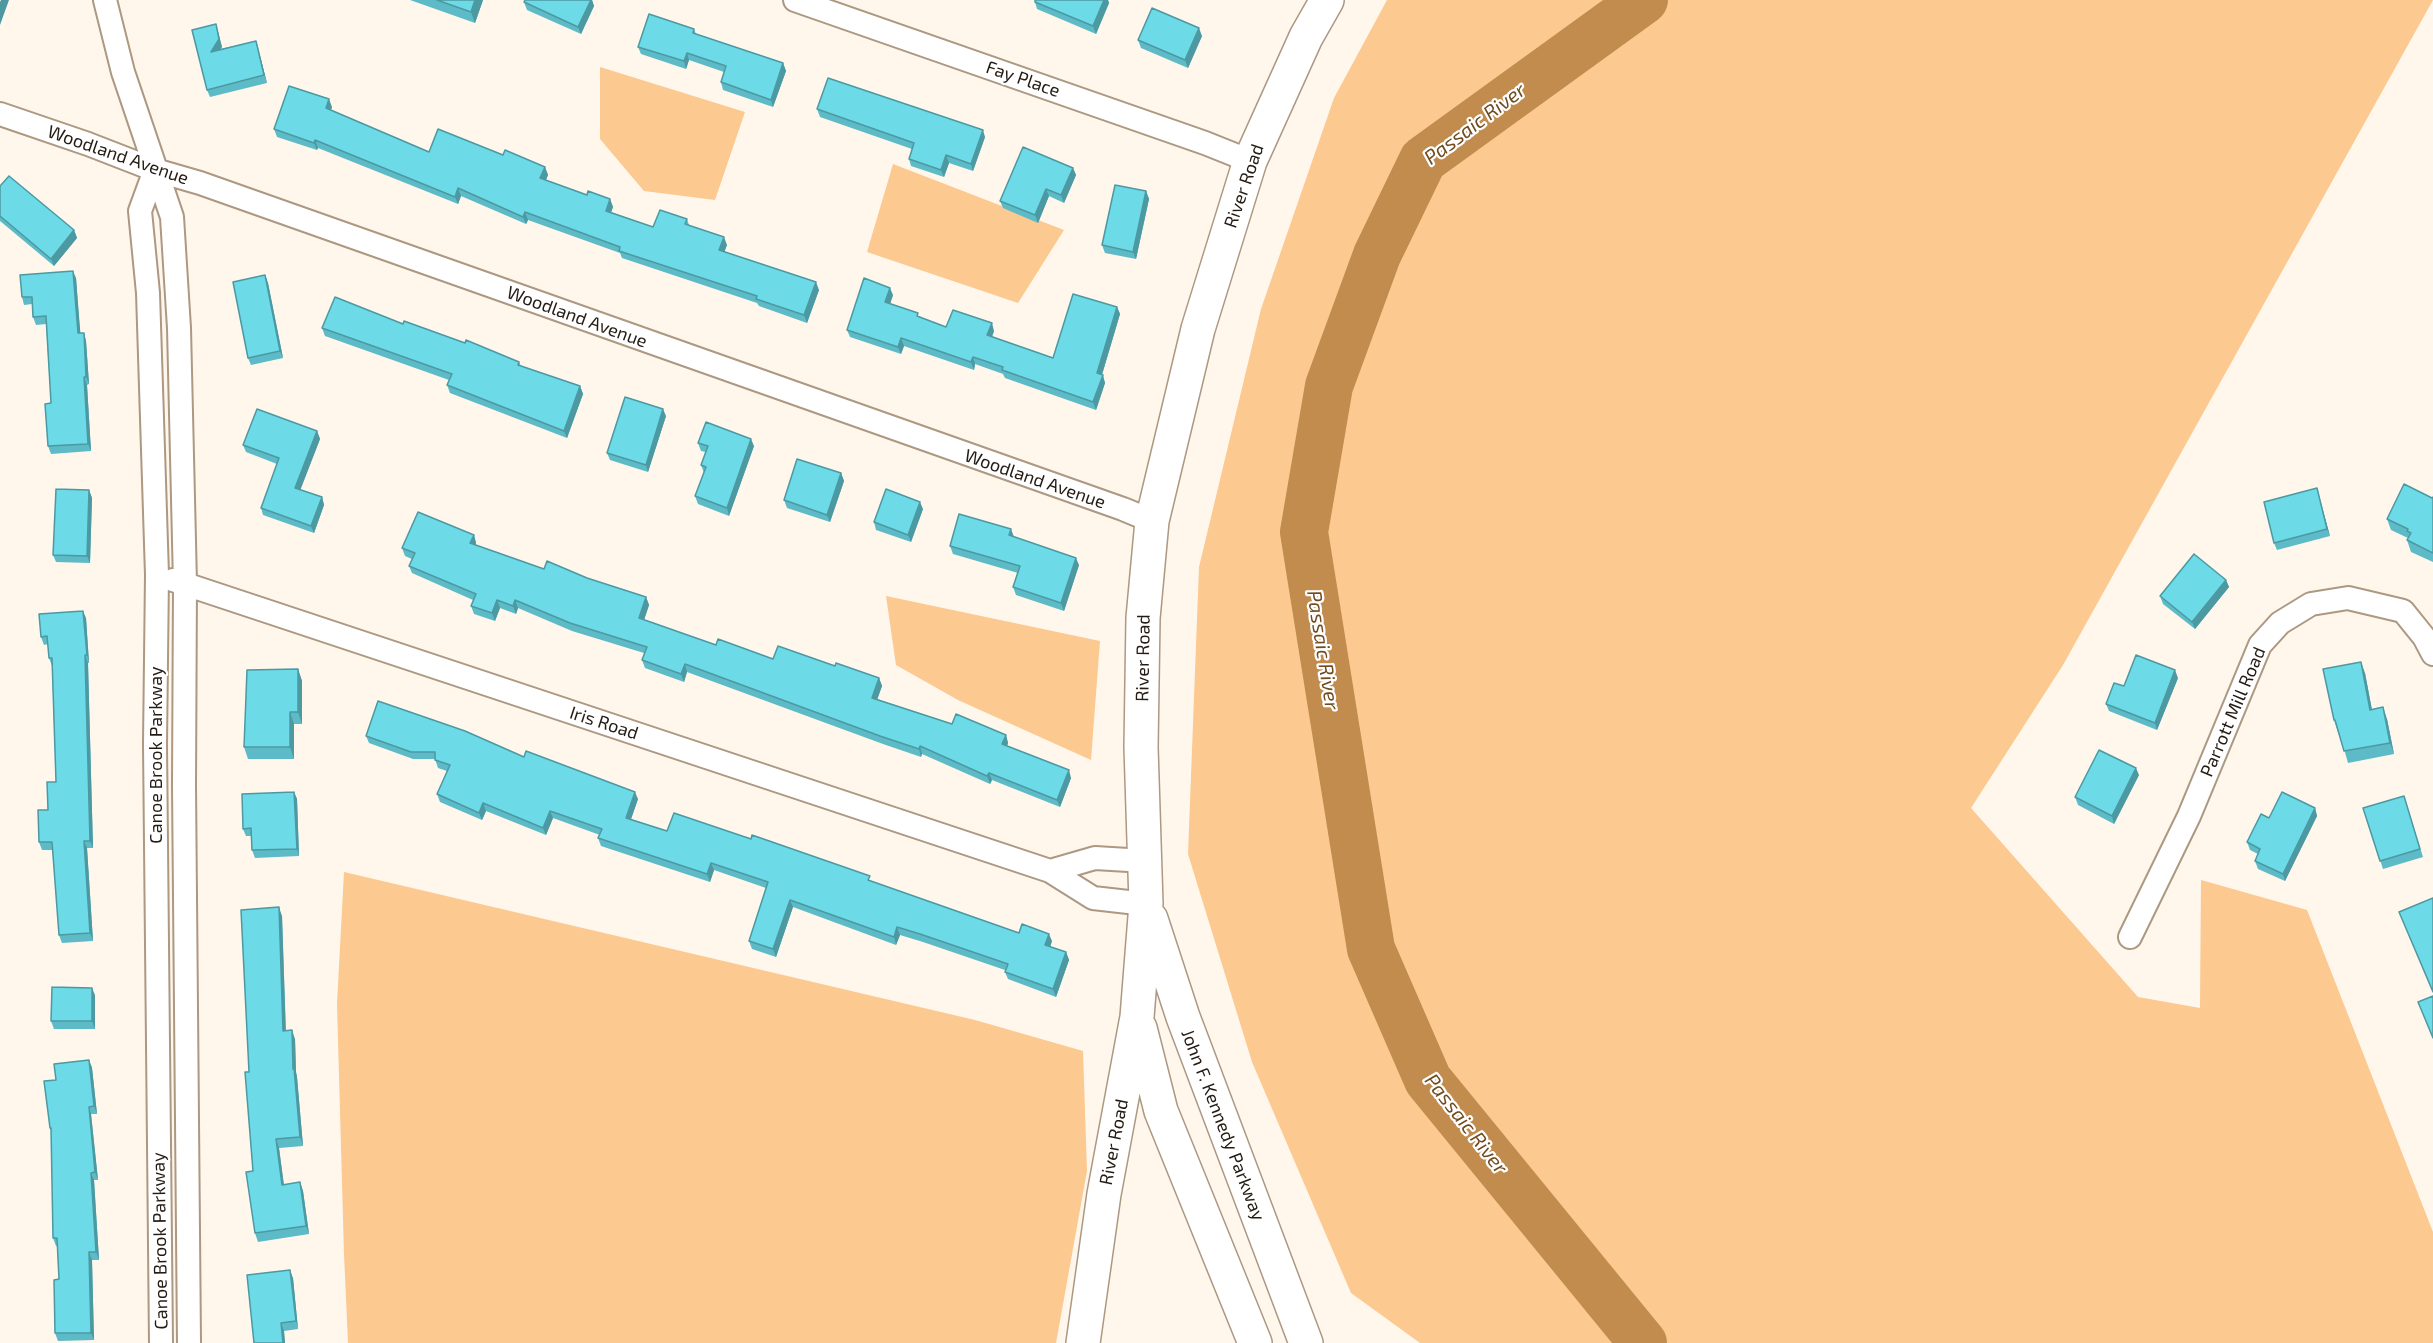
<!DOCTYPE html>
<style>
body{margin:0}
canvas{display:block;background:#fff6ec}
</style>
<canvas width="2433" height="1343"></canvas>
<script>
const context = document.querySelector('canvas').getContext('2d');
context.lineJoin = 'round';
function paint(path, color) { context.fillStyle = color; context.fill(path, 'evenodd'); }
const poly = rows => new Path2D(rows.map(r => 'M' + r).join(''));
function stroke(path, color, width, dash) { context.strokeStyle = color; context.lineWidth = width; context.lineCap = dash ? 'butt' : 'round'; context.setLineDash(dash || []); context.stroke(path); }
function drawText(font, color, halo, rows, align = 'center') {
  context.font = font + ' "Exo 2",sans-serif'; context.lineWidth = 4.5; context.setLineDash([]); context.textBaseline = 'middle'; context.strokeStyle = halo; context.fillStyle = color; for (const [text, x, y, turn = 0] of rows) {
    context.save(); context.translate(x, y); context.rotate((+turn || 0) * Math.PI / 180); context.textAlign = isNaN(turn) ? turn : align; if (halo) context.strokeText(text, 0, 0); context.fillText(text, 0, 0); context.restore();
  }
}
paint(poly([
 [1387,0,2433,0,2063,665,1971,808,2138,997,2200,1008,2201,880,2307,910,2433,1232,2433,1343,1420,1343,1351,1293,1252,1062,1188,854,1199,567,1261,309,1334,98],
 [600,67,745,112,715,200,644,191,600,139],
 [893,164,1064,230,1018,303,867,252],
 [886,596,1100,641,1091,760,958,700,896,665],
 [344,872,975,1020,1083,1051,1087,1171,1056,1343,348,1343,344,1254,337,1004]
]), '#fcc990');
stroke(poly([
 [1643,1343,1428,1080,1371,949,1304,532,1329,386,1377,255,1423,160,1644,0]
]), '#c18c4d', 48);
const minor = poly([
 [105,0,123,72,172,217,179,328,185,584,184,785,189,1343],
 [795,0,1205,143,1250,161],
 [0,114,88,144,155,170,200,183,1123,509,1152,521],
 [155,170,140,211,148,293,157,575,155,744,161,1343],
 [173,580,1050,871,1093,898,1146,904],
 [1050,871,1095,858,1145,861],
 [2130,937,2189,816,2260,645,2280,623,2311,604,2348,598,2403,611,2424,637,2433,654]
]);
const primary = poly([
 [1151,919,1183,1017,1306,1343],
 [1140,1028,1161,1111,1255,1343],
 [1083,1343,1104,1194,1137,1017,1146,904,1141,747,1143,618,1152,521,1198,329,1250,161,1306,37,1327,0]
]);
stroke(minor, '#ad9882', 26);
stroke(primary, '#ad9882', 36);
stroke(minor, '#fff', 22);
stroke(primary, '#fff', 33);
paint(poly([
 [410,0,483,0,475,23],
 [525,0,592,0,594,6,581,34,527,10,524,2],
 [1035,0,1108,0,1109,3,1096,34,1037,9,1035,2],
 [694,29,696,34,783,63,786,71,773,107,723,90,721,82,724,72,689,60,686,69,641,54,638,47],
 [218,32,222,47,220,49,256,41,267,83,210,97,207,90],
 [1202,36,1188,68,1141,48,1138,40],
 [332,107,331,110,429,152,503,155,545,167,548,175,546,180,587,195,610,199,613,207,611,212,653,227,687,219,689,225,727,245,724,252,819,290,807,323,759,306,757,303,622,258,620,253,528,220,526,224,461,196,458,204,318,148,317,150,277,137,274,129],
 [817,109,985,137,973,171,949,163,944,177,911,166,909,159,912,149,820,117],
 [1073,168,1076,175,1064,203,1049,196,1038,223,1003,208,1000,201],
 [0,186,74,230,77,238,54,266,0,221],
 [1146,191,1149,199,1136,259,1105,253,1102,245],
 [265,275,268,283,283,358,251,365,248,358],
 [76,278,80,333,84,333,86,341,89,384,87,385,91,451,51,454,48,446,51,403,46,324,36,325,33,317,32,304,24,305,22,297],
 [893,295,890,304,920,317,946,327,994,331,992,337,1053,358,1117,307,1120,314,1102,375,1105,383,1096,410,1005,378,1003,374,975,364,974,370,904,346,901,354,850,337,847,330],
 [403,324,465,343,519,362,521,366,580,386,583,394,567,438,450,393,447,385,449,380,325,336,322,328],
 [666,416,648,472,610,460,607,453],
 [317,431,320,439,300,490,322,497,324,505,314,533,263,515,261,508,277,464,246,452,243,445],
 [698,443,754,446,729,516,698,504,695,496,704,473,701,465,706,452,701,451],
 [841,473,844,481,830,522,787,508,784,500],
 [89,490,92,498,90,563,56,562,53,555],
 [2319,496,2330,536,2277,550,2274,543],
 [2433,497,2433,562,2411,552,2407,540,2408,538,2391,530,2387,519,2432,498],
 [923,509,911,542,876,530,874,522],
 [474,535,476,543,476,545,544,569,587,578,646,597,649,605,644,620,716,645,773,659,835,666,879,678,882,686,877,699,952,724,1006,735,1008,743,1007,746,1071,778,1060,807,992,780,990,784,922,754,921,757,883,744,687,672,684,682,645,668,642,660,644,653,572,631,518,608,516,614,500,608,495,621,474,614,471,606,473,600,412,573,409,566,412,559,405,556,402,548],
 [950,546,1079,565,1064,611,1016,595,1013,587,1018,573,953,554],
 [2226,580,2229,587,2195,629,2163,604,2160,596],
 [86,618,89,663,88,663,93,848,87,848,93,941,62,943,59,935,53,850,42,850,39,842,56,782,52,666,49,658,48,644,44,645,41,637],
 [298,669,302,681,302,724,294,724,294,759,248,759,244,747],
 [2365,673,2372,710,2387,719,2394,754,2348,763,2339,731,2338,732,2334,720],
 [2178,678,2157,730,2109,711,2106,704,2124,686],
 [366,736,524,757,638,799,631,819,667,831,872,882,1019,933,1052,941,1050,947,1066,952,1069,960,1056,997,1008,979,1005,972,1005,970,923,942,900,935,896,945,793,907,776,957,752,949,749,941,766,888,714,870,710,882,601,846,598,838,600,835,553,818,546,835,486,811,482,820,440,802,437,794,447,771,438,768,435,759,413,759,369,743],
 [2139,775,2114,824,2078,805,2075,797],
 [294,792,297,799,299,856,255,858,252,850,251,836,246,836,243,829],
 [2406,803,2423,857,2383,869,2363,808],
 [2315,808,2317,816,2285,881,2258,869,2255,861,2258,854,2250,850,2247,842,2269,818],
 [282,916,286,1031,295,1039,296,1072,297,1077,303,1146,279,1148,284,1185,300,1182,303,1191,309,1234,258,1242,255,1233,249,1072],
 [95,995,95,1029,54,1029,51,1021],
 [89,1060,92,1068,97,1114,91,1114,98,1180,94,1180,99,1260,92,1260,94,1340,58,1341,55,1333,59,1279,57,1246,56,1246,53,1238,52,1134,50,1128,56,1080],
 [293,1278,298,1329,284,1331,285,1343,254,1343]
]), '#5dbbc7');
paint(poly([
 [1,0,9,0,0,25,0,2],
 [475,0,483,0,475,23,471,12],
 [591,0,592,0,594,6,581,34,578,27],
 [1104,0,1108,0,1109,3,1096,34,1093,26],
 [216,24,222,47,214,59,211,52],
 [1199,28,1202,36,1188,68,1185,60],
 [256,41,258,48,267,83,264,75],
 [687,53,689,60,686,69,684,61],
 [783,63,786,71,773,107,771,100],
 [329,99,332,107,329,116,326,108],
 [983,130,985,137,973,171,971,164],
 [315,140,318,148,317,150,314,143],
 [946,155,949,163,944,177,941,170],
 [545,167,548,175,543,186,540,178],
 [1073,168,1076,175,1064,203,1061,195],
 [458,188,461,196,458,204,455,197],
 [1046,189,1049,196,1038,223,1035,215],
 [1146,191,1149,199,1136,259,1133,252],
 [610,199,613,207,609,218,606,211],
 [525,212,528,220,526,224,523,217],
 [74,230,77,238,54,266,51,259],
 [724,237,727,245,722,258,719,250],
 [73,271,76,278,81,341,78,333],
 [265,275,268,283,283,358,280,351],
 [816,282,819,290,807,323,804,315],
 [890,288,893,295,888,310,885,302],
 [1117,307,1120,314,1100,381,1097,373],
 [992,323,994,331,990,342,987,335],
 [84,333,86,341,89,384,86,377],
 [901,338,904,346,901,354,898,347],
 [973,357,975,364,974,370,971,362],
 [1103,375,1105,383,1096,410,1093,402],
 [84,377,87,385,91,451,88,444],
 [580,386,583,394,567,438,564,431],
 [663,409,666,416,648,472,646,465],
 [317,431,320,439,298,496,295,488],
 [751,439,754,446,729,516,727,508],
 [841,473,844,481,830,522,827,515],
 [2317,488,2319,496,2330,536,2327,529],
 [89,490,92,498,90,563,87,556],
 [322,497,324,505,314,533,311,526],
 [920,502,923,509,911,542,908,535],
 [1011,529,1014,537,1009,535],
 [474,535,476,543,473,551,470,543],
 [1076,558,1079,565,1064,611,1061,603],
 [2226,580,2229,587,2195,629,2192,622],
 [646,597,649,605,642,626,639,618],
 [497,600,500,608,495,621,492,613],
 [515,600,518,608,516,614,513,606],
 [83,611,86,618,89,663,87,655],
 [85,655,88,663,93,848,90,841],
 [2361,662,2365,673,2374,721,2370,710],
 [685,664,687,672,684,682,681,674],
 [298,669,302,681,302,724,298,712],
 [2175,670,2178,678,2157,730,2155,723],
 [879,678,882,686,875,706,872,698],
 [2383,707,2387,719,2394,754,2390,743],
 [290,712,294,724,294,759,290,747],
 [1006,735,1008,743,1005,752,1002,744],
 [920,746,922,754,921,757,919,749],
 [2136,768,2139,775,2114,824,2112,816],
 [1069,770,1071,778,1060,807,1057,800],
 [989,773,992,780,990,784,987,776],
 [294,792,297,799,299,856,297,849],
 [635,792,638,799,629,825,626,818],
 [483,803,486,811,482,820,479,813],
 [2315,808,2317,816,2285,881,2283,874],
 [550,811,553,818,546,835,543,828],
 [84,841,87,848,93,941,90,933],
 [711,863,714,870,710,882,707,874],
 [790,900,793,907,776,957,773,949],
 [279,907,282,916,286,1040,283,1031],
 [897,927,900,935,896,945,894,937],
 [1049,934,1052,941,1048,953,1045,945],
 [1066,952,1069,960,1056,997,1053,989],
 [92,988,95,995,95,1029,92,1021],
 [292,1030,295,1039,296,1072,297,1077,303,1146,300,1137,293,1069],
 [89,1060,92,1068,97,1114,94,1106],
 [89,1107,91,1114,98,1180,95,1172],
 [276,1139,279,1148,285,1194,282,1185],
 [91,1173,94,1180,99,1260,96,1252],
 [300,1182,303,1191,309,1234,306,1226],
 [89,1252,92,1260,94,1340,91,1333],
 [290,1270,293,1278,298,1329,296,1321],
 [281,1323,284,1331,285,1343,283,1343]
]), '#4c99a2');
const building = poly([
 [437,0,475,0,471,12,437,0],
 [525,0,591,0,578,27,524,2,525,0],
 [1035,0,1104,0,1093,26,1035,2,1035,0],
 [1152,8,1199,28,1185,60,1138,40,1152,8],
 [649,14,694,29,693,33,783,63,771,100,721,82,726,66,687,53,684,61,638,47,649,14],
 [216,24,219,39,211,52,256,41,264,75,207,90,192,30,216,24],
 [828,78,983,130,971,164,946,155,941,170,909,159,914,143,817,109,828,78],
 [289,86,329,99,326,108,429,152,438,129,503,155,505,150,545,167,540,178,587,195,588,191,610,199,606,211,653,227,660,210,687,219,685,224,724,237,719,250,816,282,804,315,756,299,757,296,619,251,620,247,525,212,523,217,458,188,455,197,315,140,314,143,274,129,289,86],
 [1023,147,1073,168,1061,195,1046,189,1035,215,1000,201,1023,147],
 [9,176,74,230,51,259,0,216,0,186,9,176],
 [1115,185,1146,191,1133,252,1102,245,1115,185],
 [73,271,78,333,84,333,86,377,84,377,88,444,48,446,45,404,51,403,46,316,33,317,32,297,22,297,20,275,73,271],
 [265,275,280,351,248,358,233,282,265,275],
 [864,278,890,288,885,302,918,313,917,316,946,327,953,310,992,323,987,335,1053,358,1073,294,1117,307,1097,373,1103,375,1093,402,1002,370,1003,367,973,357,971,362,901,338,898,347,847,330,864,278],
 [335,297,403,324,404,321,465,343,466,340,519,362,518,365,580,386,564,431,447,385,452,374,322,328,335,297],
 [625,397,663,409,646,465,607,453,625,397],
 [257,409,317,431,295,488,322,497,311,526,261,508,279,458,243,445,257,409],
 [706,422,751,439,727,508,695,496,706,467,701,465,708,446,698,443,706,422],
 [797,459,841,473,827,515,784,500,797,459],
 [2404,484,2432,498,2433,497,2433,553,2407,540,2411,533,2407,531,2408,529,2387,519,2404,484],
 [2317,488,2327,529,2274,543,2264,502,2317,488],
 [56,489,89,490,87,556,53,555,56,489],
 [886,489,920,502,908,535,874,522,886,489],
 [418,512,474,535,470,543,544,569,547,561,587,578,646,597,639,618,716,645,718,639,773,659,778,646,835,666,836,663,879,678,872,698,952,724,956,714,1006,735,1002,744,1069,770,1057,800,989,773,987,776,920,746,919,749,880,736,685,664,681,674,642,660,647,647,570,623,515,600,513,606,497,600,492,613,471,606,476,594,409,566,415,553,402,548,418,512],
 [959,514,1011,529,1009,535,1076,558,1061,603,1013,587,1020,566,950,546,959,514],
 [2194,554,2226,580,2192,622,2160,596,2194,554],
 [83,611,87,655,85,655,90,841,84,841,90,933,59,935,52,842,39,842,38,810,48,810,47,782,56,782,52,658,49,658,47,636,41,637,39,614,83,611],
 [2136,655,2175,670,2155,723,2106,704,2114,683,2124,686,2136,655],
 [2361,662,2370,710,2383,707,2390,743,2344,751,2335,720,2334,720,2323,669,2361,662],
 [298,669,298,712,290,712,290,747,244,747,247,670,298,669],
 [378,701,465,731,524,757,526,751,635,792,626,818,667,831,674,813,751,839,752,835,870,876,868,880,1019,933,1022,924,1049,934,1045,945,1066,952,1053,989,1005,972,1008,964,920,934,897,927,894,937,790,900,773,949,749,941,768,882,711,863,707,874,598,838,602,829,550,811,543,828,483,803,479,813,437,794,450,765,435,760,435,752,411,752,366,736,378,701],
 [2099,750,2136,768,2112,816,2075,797,2099,750],
 [294,792,297,849,252,850,251,828,243,829,242,794,294,792],
 [2282,792,2315,808,2283,874,2255,861,2260,849,2247,842,2261,814,2269,818,2282,792],
 [2404,796,2420,849,2380,861,2363,808,2404,796],
 [2433,898,2433,992,2399,912,2433,898],
 [279,907,283,1031,292,1030,293,1069,294,1068,300,1137,276,1139,282,1185,300,1182,306,1226,255,1233,246,1172,253,1171,245,1072,249,1072,241,910,279,907],
 [52,987,92,988,92,1021,51,1021,52,987],
 [2433,996,2433,1038,2418,1002,2433,996],
 [89,1060,94,1106,89,1107,95,1172,91,1173,96,1252,89,1252,91,1333,55,1333,54,1280,59,1279,57,1238,53,1238,51,1128,50,1128,44,1081,56,1080,54,1064,89,1060],
 [290,1270,296,1321,281,1323,283,1343,254,1343,247,1275,290,1270]
]);
paint(building, '#6cdae7');
stroke(building, '#4c99a2', 1.5);
drawText('18px', '#241c14', '#fff', [
 ["Fay Place",1023,79,19],
 ["Woodland Avenue",118,155,19],
 ["River Road",1244,186,-71],
 ["Woodland Avenue",577,317,20],
 ["Woodland Avenue",1035,479,19],
 ["River Road",1143,658,-89],
 ["Parrott Mill Road",2233,712,-67],
 ["Iris Road",604,723,18],
 ["Canoe Brook Parkway",156,755,-90],
 ["John F. Kennedy Parkway",1223,1125,69],
 ["River Road",1114,1142,-79],
 ["Canoe Brook Parkway",160,1241,-91]
]);
drawText('italic 20px', '#704b1d', '#fff', [
 ["Passaic River",1475,124,-37],
 ["Passaic River",1323,650,81],
 ["Passaic River",1466,1124,52]
]);
</script>
